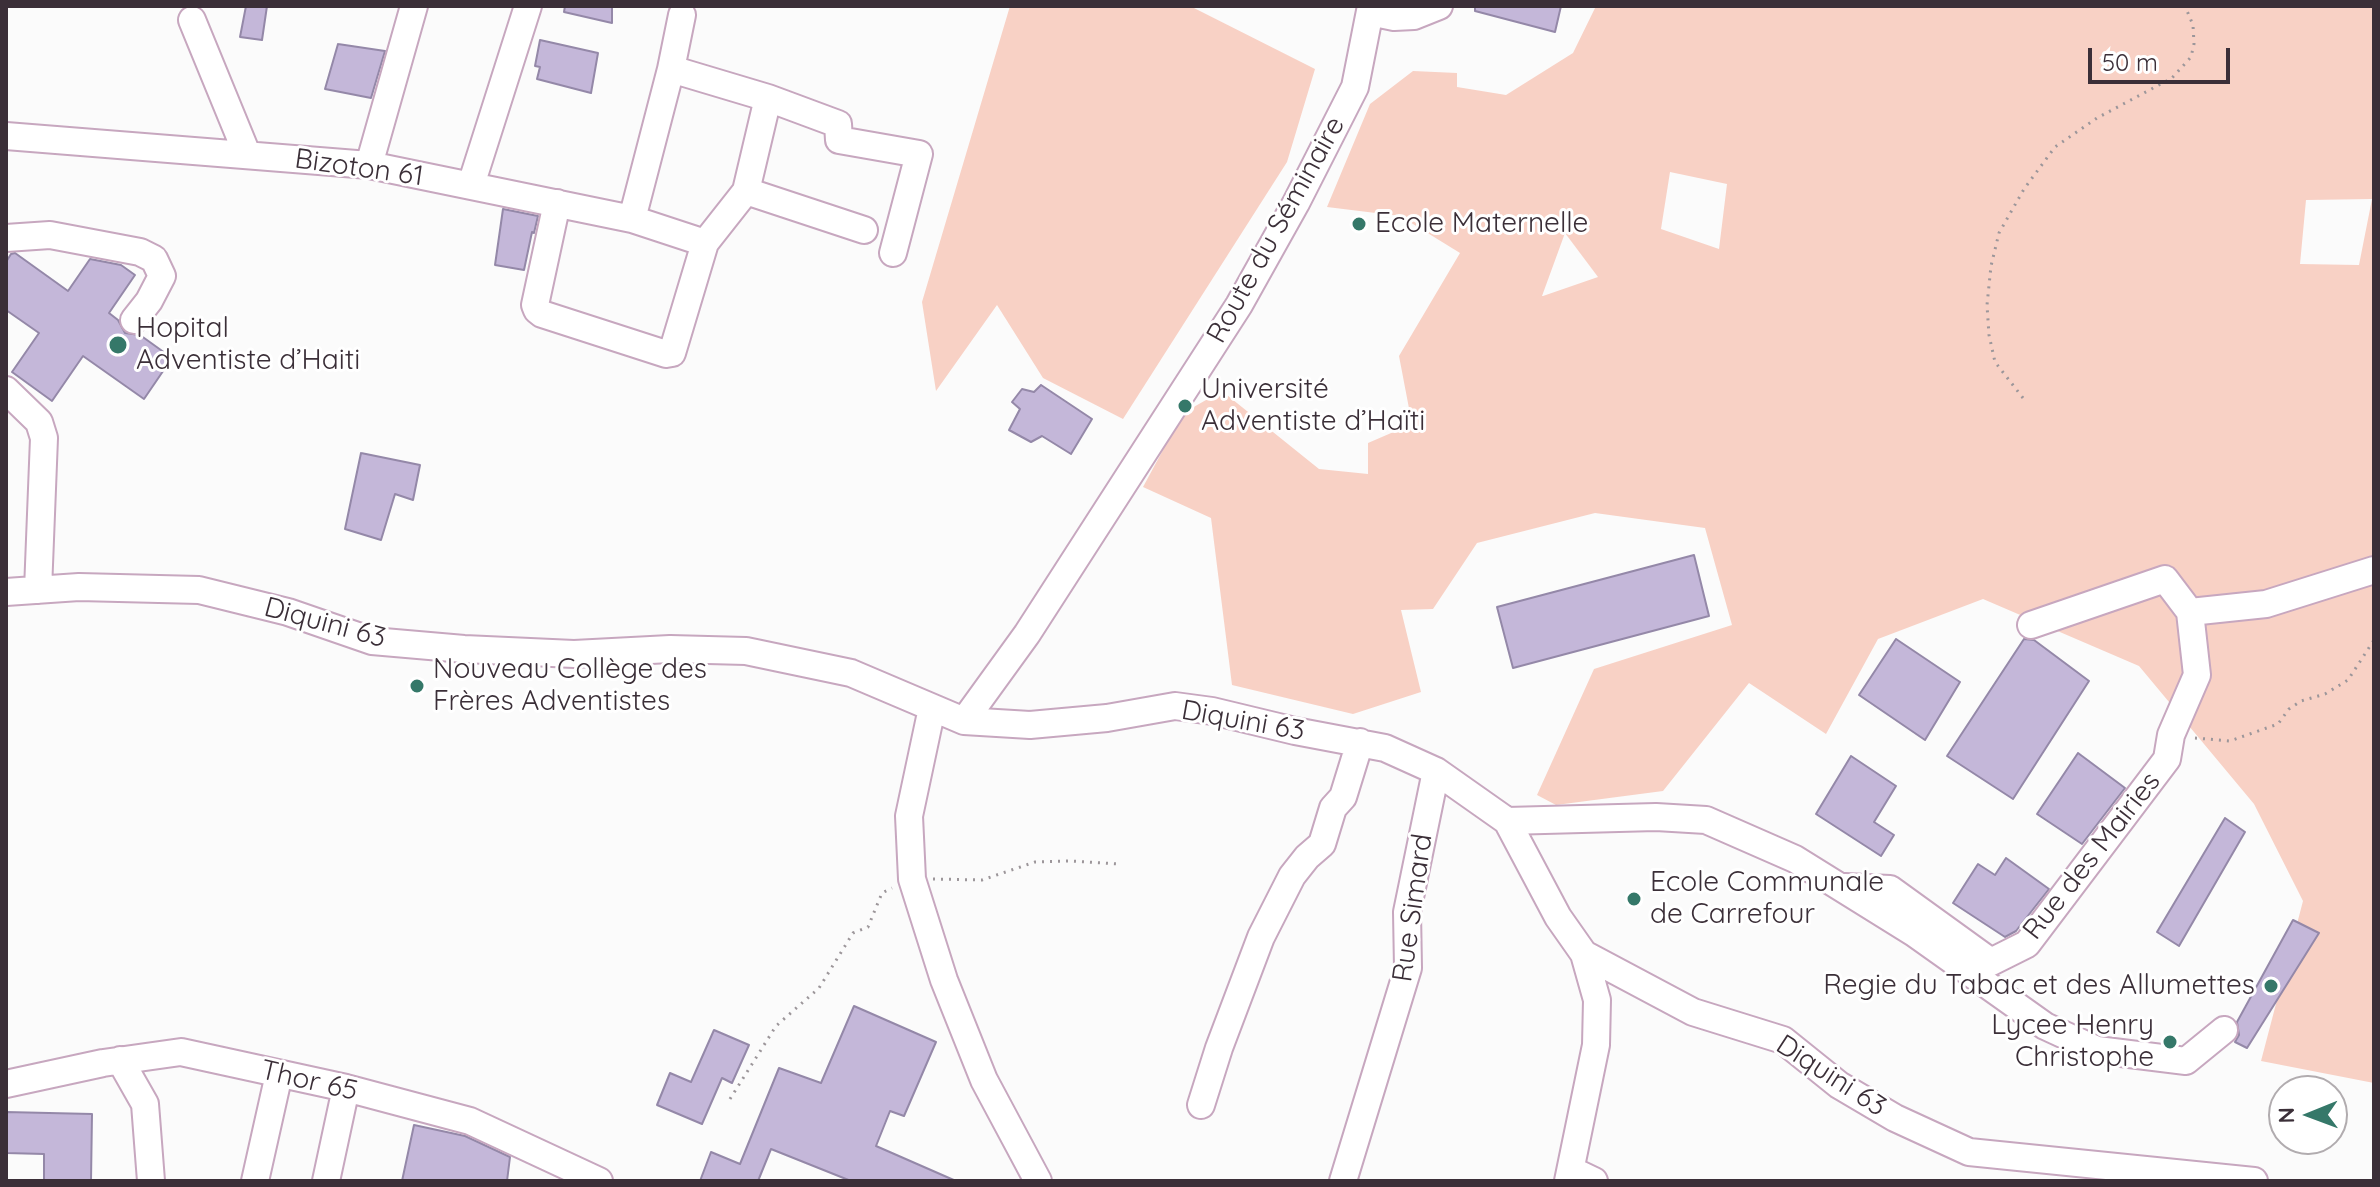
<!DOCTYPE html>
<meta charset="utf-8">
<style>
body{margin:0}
#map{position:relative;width:2380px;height:1187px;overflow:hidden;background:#fbfbfb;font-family:Quicksand,sans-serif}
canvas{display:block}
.frame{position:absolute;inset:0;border:8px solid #3b2f38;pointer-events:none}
.north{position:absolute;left:2268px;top:1075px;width:80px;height:80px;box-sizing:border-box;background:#fff;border:2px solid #b1acaf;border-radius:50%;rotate:269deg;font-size:22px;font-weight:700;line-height:32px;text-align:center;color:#3b2f38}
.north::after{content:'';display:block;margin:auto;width:28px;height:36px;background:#357869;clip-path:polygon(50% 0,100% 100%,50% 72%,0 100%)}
.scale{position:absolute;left:2088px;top:48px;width:142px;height:36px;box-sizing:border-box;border:4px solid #3b2f38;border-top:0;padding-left:10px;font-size:24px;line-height:28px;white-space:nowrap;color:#3b2f38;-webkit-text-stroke:6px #fff;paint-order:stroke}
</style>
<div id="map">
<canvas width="2380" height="1187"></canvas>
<div class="frame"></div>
<div class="north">N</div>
<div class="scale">50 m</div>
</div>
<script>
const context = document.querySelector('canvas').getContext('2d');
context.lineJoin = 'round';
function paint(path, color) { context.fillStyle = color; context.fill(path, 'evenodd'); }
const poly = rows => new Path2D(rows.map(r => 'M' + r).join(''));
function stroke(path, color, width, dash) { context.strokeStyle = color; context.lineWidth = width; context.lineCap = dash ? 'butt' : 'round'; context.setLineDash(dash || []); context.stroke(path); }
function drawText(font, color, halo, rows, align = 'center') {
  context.font = font + ' Quicksand,sans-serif'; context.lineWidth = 6; context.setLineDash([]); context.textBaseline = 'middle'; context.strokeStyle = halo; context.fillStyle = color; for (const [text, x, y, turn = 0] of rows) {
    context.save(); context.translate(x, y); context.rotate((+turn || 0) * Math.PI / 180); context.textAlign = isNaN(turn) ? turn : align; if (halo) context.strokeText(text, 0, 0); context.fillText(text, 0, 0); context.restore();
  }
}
paint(poly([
 [1010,6,1190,6,1315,69,1287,162,1123,419,1043,378,997,305,936,391,922,302],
 [1596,6,2374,6,2374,1083,2261,1061,2303,901,2254,804,2139,666,1983,599,1878,639,1826,734,1749,683,1663,791,1556,805,1537,795,1594,669,1732,625,1705,528,1595,513,1477,543,1433,609,1401,610,1421,692,1353,714,1232,685,1211,518,1143,487,1183,413,1222,391,1319,469,1368,474,1368,443,1412,424,1399,356,1460,253,1400,216,1327,207,1370,104,1413,71,1457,73,1457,87,1506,95,1573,53],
 [1670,172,1727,184,1719,249,1661,229],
 [2372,199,2359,265,2300,264,2306,200],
 [1565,233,1598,277,1543,296,1542,296]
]), '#f8d1c5');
const building = poly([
 [246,6,267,6,262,40,240,37,246,6],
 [565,6,612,6,612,23,564,12,565,6],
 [1475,6,1561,6,1555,32,1475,11,1475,6],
 [540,40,598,53,591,93,537,79,540,67,535,66,540,40],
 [338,44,385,51,371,98,325,89,338,44],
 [503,209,538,216,534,233,532,232,524,270,495,265,503,209],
 [15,253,68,291,90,259,121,265,135,275,109,313,118,320,125,333,140,335,172,358,144,399,83,356,52,401,12,372,39,333,6,310,6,262,11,254,15,253],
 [1041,385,1092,419,1071,454,1042,436,1031,442,1009,430,1020,409,1012,402,1022,389,1034,392,1041,385],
 [361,453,420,465,413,500,395,494,381,540,345,529,361,453],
 [1694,555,1709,616,1513,668,1497,607,1694,555],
 [1896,639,1960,682,1925,740,1859,695,1896,639],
 [2024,639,2034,640,2089,681,2013,799,1947,756,2024,639],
 [2078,753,2125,788,2082,844,2037,814,2078,753],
 [1851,756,1896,786,1874,822,1894,835,1881,856,1816,814,1851,756],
 [2225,818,2245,832,2179,946,2157,932,2225,818],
 [2006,858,2049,889,2016,931,2005,937,1953,903,1978,864,1995,875,2006,858],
 [2293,920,2319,933,2247,1048,2235,1042,2239,1035,2237,1022,2293,920],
 [854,1006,936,1042,904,1116,890,1111,876,1146,956,1181,851,1181,771,1149,758,1181,700,1181,711,1152,740,1164,779,1068,821,1083,854,1006],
 [714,1030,749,1045,732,1083,722,1078,702,1124,657,1105,670,1073,691,1082,714,1030],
 [6,1112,92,1114,91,1181,44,1181,44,1154,6,1153,6,1112],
 [414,1125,465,1136,510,1157,507,1181,402,1181,414,1125]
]);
paint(building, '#c4b7d9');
stroke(building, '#9488a8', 2);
const minor = poly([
 [1370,12,1394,17,1414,16,1439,6],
 [192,20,247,154],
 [768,98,838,124,839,140,919,154,893,253],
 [6,136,369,165,632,219,705,243],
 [369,165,414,6],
 [471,185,528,6],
 [746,191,864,230],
 [557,203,535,305,537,310,542,314,666,354,672,353,705,243,746,191,768,98,671,69],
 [632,219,671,69,682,15],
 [6,238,50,235,140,252,154,259,162,276,149,301,134,320],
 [6,390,39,422,44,438,38,590],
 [6,592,79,587,199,590,288,612,372,641,464,649,574,654,670,649,746,651,851,673,964,721,1030,725,1107,718,1175,706,1212,711,1295,731,1385,748,1436,771,1507,821,1558,917,1584,954,1693,1012,1783,1040,1839,1085,1895,1118,1969,1152,2254,1181],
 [2031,625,2165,579,2190,612],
 [932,708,909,816,912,879,944,980,984,1080,1038,1181],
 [964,721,1027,634,1239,305,1296,203,1355,87,1371,6],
 [1507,821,1656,817,1706,820,1795,859,1914,933,2045,1026,2097,1050,2186,1061,2224,1030],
 [1845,887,1890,889,1991,962,2027,944,2167,759,2171,735,2197,675,2190,612,2266,604,2374,570],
 [120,1060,145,1104,151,1181],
 [6,1084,103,1063,181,1052,346,1088,470,1121,599,1181],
 [1201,1105,1219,1048,1261,937,1292,876,1307,857,1322,844,1333,808,1343,797,1360,742],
 [1571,1170,1594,1181],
 [255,1181,279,1074],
 [326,1181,346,1088],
 [1343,1181,1408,968,1407,912,1436,771],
 [1568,1181,1596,1045,1597,1000,1584,954]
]);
stroke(minor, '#c7a7bf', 30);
stroke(poly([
 [2023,398,1995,362,1989,335,1987,305,1991,266,1999,233,2024,189,2055,147,2097,118,2172,78,2191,57,2194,44,2193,25,2185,6],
 [2195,738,2230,741,2278,724,2289,709,2301,701,2325,694,2348,680,2374,640],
 [933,879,982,880,1035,862,1070,861,1120,864],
 [730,1099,776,1026,819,988,853,933,868,927,882,893,892,888]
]), '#9c969a', 3, [2, 6]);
stroke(minor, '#fff', 26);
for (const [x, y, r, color] of [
 [1359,224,8,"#357869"],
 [118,345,10,"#357869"],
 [1185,406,8,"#357869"],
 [417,686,8,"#357869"],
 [1634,899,8,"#357869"],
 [2271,986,8,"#357869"],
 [2170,1042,8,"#357869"]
]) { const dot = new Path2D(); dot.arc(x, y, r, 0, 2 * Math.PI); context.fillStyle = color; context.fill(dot); stroke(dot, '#fff', 3); }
drawText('28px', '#3b2f38', '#fff', [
 ["Bizoton 61",359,168,8],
 ["Route du Séminaire",1276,230,-61],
 ["Diquini 63",325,623,15],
 ["Diquini 63",1243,721,10],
 ["Rue des Mairies",2092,856,-52],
 ["Rue Simard",1413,908,-82],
 ["Diquini 63",1831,1076,33],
 ["Thor 65",309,1081,13]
]);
drawText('28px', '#3b2f38', '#fff', [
 ["Ecole Maternelle",1375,224],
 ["Hopital",136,329],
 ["Adventiste d’Haiti",136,361],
 ["Université",1201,390],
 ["Adventiste d’Haïti",1201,422],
 ["Nouveau Collège des",433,670],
 ["Frères Adventistes",433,702],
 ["Ecole Communale",1650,883],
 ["de Carrefour",1650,915],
 ["Regie du Tabac et des Allumettes",2255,986,"right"],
 ["Lycee Henry",2154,1026,"right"],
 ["Christophe",2154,1058,"right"]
], 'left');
</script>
